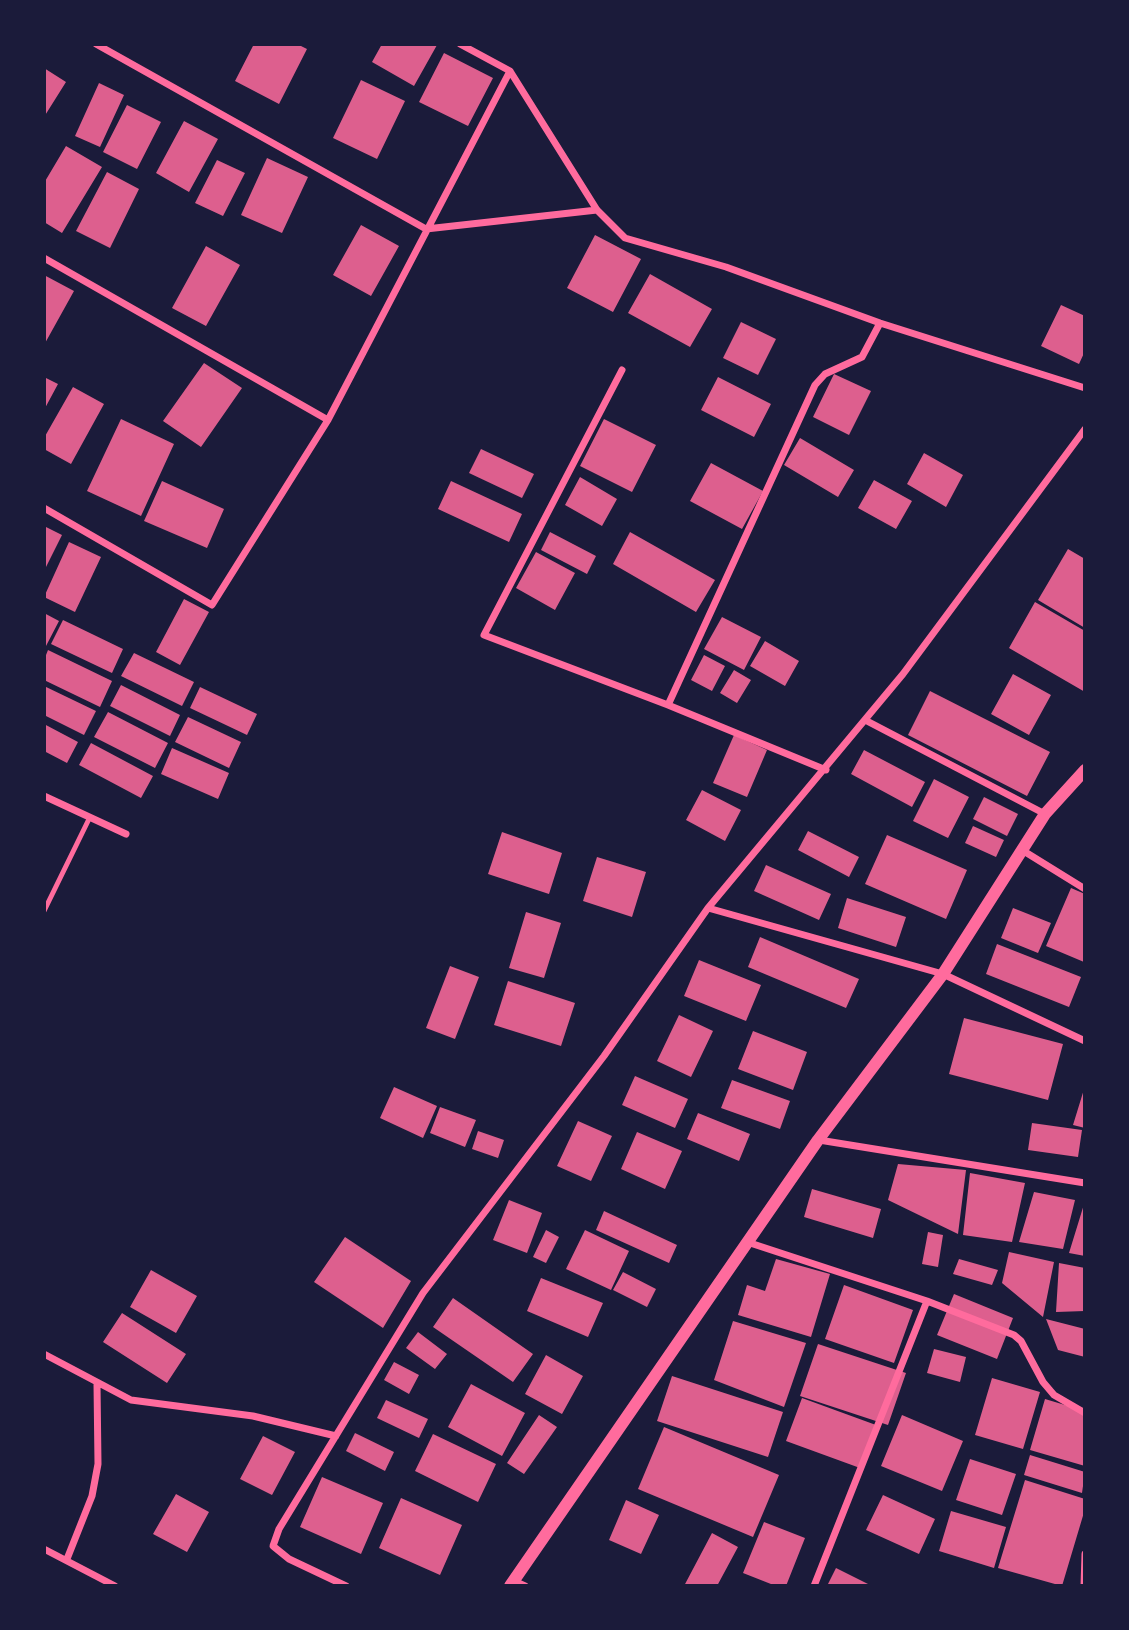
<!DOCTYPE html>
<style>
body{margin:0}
#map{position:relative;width:1129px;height:1630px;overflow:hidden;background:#1b1b3a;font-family:"Work Sans",sans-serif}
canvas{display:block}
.frame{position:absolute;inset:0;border:46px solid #1b1b3a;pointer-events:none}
</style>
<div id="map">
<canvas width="1129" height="1630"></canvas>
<div class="frame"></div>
</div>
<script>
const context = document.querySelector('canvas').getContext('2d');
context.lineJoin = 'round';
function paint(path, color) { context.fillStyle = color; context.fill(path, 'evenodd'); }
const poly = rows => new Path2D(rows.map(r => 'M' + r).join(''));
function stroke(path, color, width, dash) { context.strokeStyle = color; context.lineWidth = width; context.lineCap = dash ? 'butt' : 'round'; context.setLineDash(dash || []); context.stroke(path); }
paint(poly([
 [254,44,297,44,307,49,279,104,235,81],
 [382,44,436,44,437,45,414,86,372,62],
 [444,53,493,78,468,126,419,102],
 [44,68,66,82,44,117],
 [361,80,405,101,377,159,333,138],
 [99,83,124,95,100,147,75,136],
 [127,105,161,122,137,169,103,152],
 [184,121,218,139,189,192,156,173],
 [66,146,102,167,62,233,44,222,44,183],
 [267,158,308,177,282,233,241,215],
 [217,160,245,173,223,216,195,203],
 [107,172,139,189,110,248,76,231],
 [361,225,399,246,371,296,333,275],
 [595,235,641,259,613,312,567,288],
 [206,246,240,265,206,326,172,308],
 [650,274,712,309,690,347,628,313],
 [44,275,74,291,44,345],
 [1061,305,1085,316,1085,351,1079,364,1041,346],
 [741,322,776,339,758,375,723,358],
 [204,363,242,388,201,447,163,421],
 [834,374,871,391,849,435,813,417],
 [44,377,58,384,44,410],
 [718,377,771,404,754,437,701,410],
 [73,387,104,404,71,464,44,449,44,438],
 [121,419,174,444,141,516,87,491],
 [604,419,656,445,632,492,580,466],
 [800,438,854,470,838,497,784,465],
 [481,449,534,474,522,498,469,473],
 [924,453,963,475,946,507,907,484],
 [711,463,763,491,742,529,690,501],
 [580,477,617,499,602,526,565,505],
 [874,480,912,501,896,529,858,508],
 [162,481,224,509,207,548,144,521],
 [451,481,522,514,509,542,438,509],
 [44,526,62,535,44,571],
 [550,532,596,556,587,574,541,550],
 [630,532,715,580,696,612,613,564],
 [69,542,101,557,75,612,44,597],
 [1068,549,1085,559,1085,628,1038,600],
 [536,552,575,573,555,610,516,588],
 [184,599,209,612,180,665,156,652],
 [1035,602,1085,631,1085,692,1009,648],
 [44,613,59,621,46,646,44,645],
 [722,617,761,637,744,670,704,649],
 [63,620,123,649,112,673,51,644],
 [765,641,799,661,785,686,750,666],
 [48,650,112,681,100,707,44,680,44,660],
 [134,653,194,682,182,706,121,676],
 [704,655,725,666,712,691,691,680],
 [734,670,751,680,737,703,720,693],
 [1013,674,1051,695,1029,735,991,714],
 [121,685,180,715,170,736,110,706],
 [44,686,96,711,84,735,44,715],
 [200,687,257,714,247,735,190,708],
 [930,691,1050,752,1027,796,908,735],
 [108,712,168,743,155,768,94,737],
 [188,717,241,742,229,768,175,742],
 [44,724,78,742,67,763,44,751],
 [734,735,767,750,747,797,713,783],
 [91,743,153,776,141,798,79,765],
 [172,748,229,773,218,799,161,774],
 [864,750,925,782,912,807,851,774],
 [934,779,969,797,948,838,913,821],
 [702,790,741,810,725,841,686,820],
 [984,797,1018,814,1007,836,973,819],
 [973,826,1004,840,996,857,965,843],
 [808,831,859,857,849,877,798,850],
 [502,832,562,853,549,894,488,874],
 [887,835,967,870,946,919,865,884],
 [597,857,646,872,632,917,583,901],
 [766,865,831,894,819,920,754,891],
 [1071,888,1085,894,1084,962,1046,946],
 [847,898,906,917,896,947,838,928],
 [1013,908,1051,923,1038,953,1001,938],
 [526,912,561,923,544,978,509,968],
 [760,937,859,979,846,1008,748,967],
 [997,944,1081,977,1069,1007,986,974],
 [699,960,761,985,746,1021,684,996],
 [450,966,479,977,455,1039,426,1028],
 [508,981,575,1003,561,1046,494,1025],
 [679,1015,713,1031,691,1077,657,1061],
 [964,1018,1063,1044,1048,1100,949,1074],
 [753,1031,807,1052,793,1090,738,1069],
 [635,1076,688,1099,675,1128,622,1105],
 [732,1080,790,1101,780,1129,721,1108],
 [1085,1086,1085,1128,1073,1125],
 [394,1087,437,1106,423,1138,380,1118],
 [440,1107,476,1120,465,1147,430,1133],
 [698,1113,750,1134,739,1161,687,1139],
 [578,1121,612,1136,591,1181,557,1166],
 [1032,1123,1082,1130,1078,1157,1028,1150],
 [478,1131,504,1140,498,1158,472,1149],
 [637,1132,682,1151,665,1189,621,1169],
 [898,1164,966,1170,958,1234,888,1200],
 [970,1173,1025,1183,1012,1242,963,1235],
 [812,1189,881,1209,873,1238,804,1217],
 [1034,1192,1075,1200,1063,1249,1019,1242],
 [509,1200,542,1213,527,1253,493,1240],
 [1085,1201,1085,1256,1069,1253],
 [604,1211,677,1245,669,1263,596,1230],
 [546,1230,559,1237,546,1263,533,1257],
 [585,1230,629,1251,611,1290,566,1269],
 [928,1232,943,1235,938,1267,922,1264],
 [345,1237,411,1281,383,1328,314,1282],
 [1009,1252,1054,1262,1043,1317,1002,1283],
 [776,1259,830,1274,811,1337,738,1315,747,1285,765,1291],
 [959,1259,998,1270,992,1285,953,1274],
 [1059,1263,1085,1268,1085,1311,1056,1312],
 [151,1270,197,1296,176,1333,130,1307],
 [623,1272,656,1289,647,1307,613,1290],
 [541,1278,603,1303,588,1337,527,1311],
 [844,1285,913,1310,894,1363,825,1339],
 [954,1294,1013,1318,997,1359,937,1335],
 [453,1298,533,1354,513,1382,433,1327],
 [122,1313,186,1354,167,1383,103,1342],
 [1046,1319,1085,1329,1085,1357,1058,1350],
 [733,1321,806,1343,784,1407,714,1380],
 [418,1332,447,1354,435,1369,406,1348],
 [818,1344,906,1373,888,1425,800,1396],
 [934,1349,966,1357,960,1382,927,1373],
 [546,1355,583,1376,562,1414,525,1394],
 [394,1362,419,1375,409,1394,384,1380],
 [672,1376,783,1412,768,1457,657,1421],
 [992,1378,1040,1392,1023,1449,975,1435],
 [471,1384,525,1413,502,1456,448,1427],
 [802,1398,876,1425,860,1468,786,1441],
 [1045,1399,1085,1411,1085,1466,1030,1450],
 [386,1400,428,1419,419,1438,377,1418],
 [539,1415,557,1427,524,1474,507,1463],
 [902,1415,963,1441,942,1491,881,1466],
 [664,1427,779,1475,753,1537,638,1489],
 [355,1433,394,1452,385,1471,346,1451],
 [433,1434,496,1464,478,1502,415,1471],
 [263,1436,295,1452,272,1495,240,1479],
 [1030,1455,1085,1472,1082,1493,1024,1475],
 [970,1459,1016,1474,1002,1515,956,1500],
 [322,1477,383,1503,361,1554,300,1527],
 [1025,1480,1085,1499,1085,1509,1062,1586,998,1568],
 [176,1494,209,1512,187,1552,153,1534],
 [883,1495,935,1519,919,1554,866,1530],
 [401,1498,462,1525,440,1575,379,1548],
 [626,1500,659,1515,641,1554,609,1540],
 [951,1511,1006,1527,994,1568,939,1551],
 [764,1522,805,1538,786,1586,776,1586,743,1573],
 [712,1533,738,1547,717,1586,684,1586],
 [836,1568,872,1586,827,1586]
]), '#dd5f8e');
stroke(poly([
 [44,911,89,819]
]), '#ff6b9d', 5);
stroke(poly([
 [96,44,426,229,597,210],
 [460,44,510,71,597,210,625,238,726,267,880,323,1085,388],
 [44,258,328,420],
 [622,370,484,635,668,705,826,770],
 [44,508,212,605,328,420,510,71],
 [668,705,815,385,825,374,862,357,880,323],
 [865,720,1045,814],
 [44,796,126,834],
 [1022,850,1085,889],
 [708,908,943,974,1085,1041],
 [819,1140,1085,1183],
 [747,1242,927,1301],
 [44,1354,131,1400,253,1416,336,1436],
 [44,1549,115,1586],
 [67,1559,92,1496,98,1464,97,1384],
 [514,1581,525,1586],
 [346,1586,289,1559,273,1546,279,1529,423,1293,604,1056,708,908,903,674,1085,429],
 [814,1586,927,1301,1014,1335,1021,1341,1043,1382,1054,1395,1085,1413],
 [1084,1586,1085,1554]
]), '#ff6b9d', 7);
stroke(poly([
 [510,1586,818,1140,943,974,1045,814,1085,770]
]), '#ff6b9d', 12);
</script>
